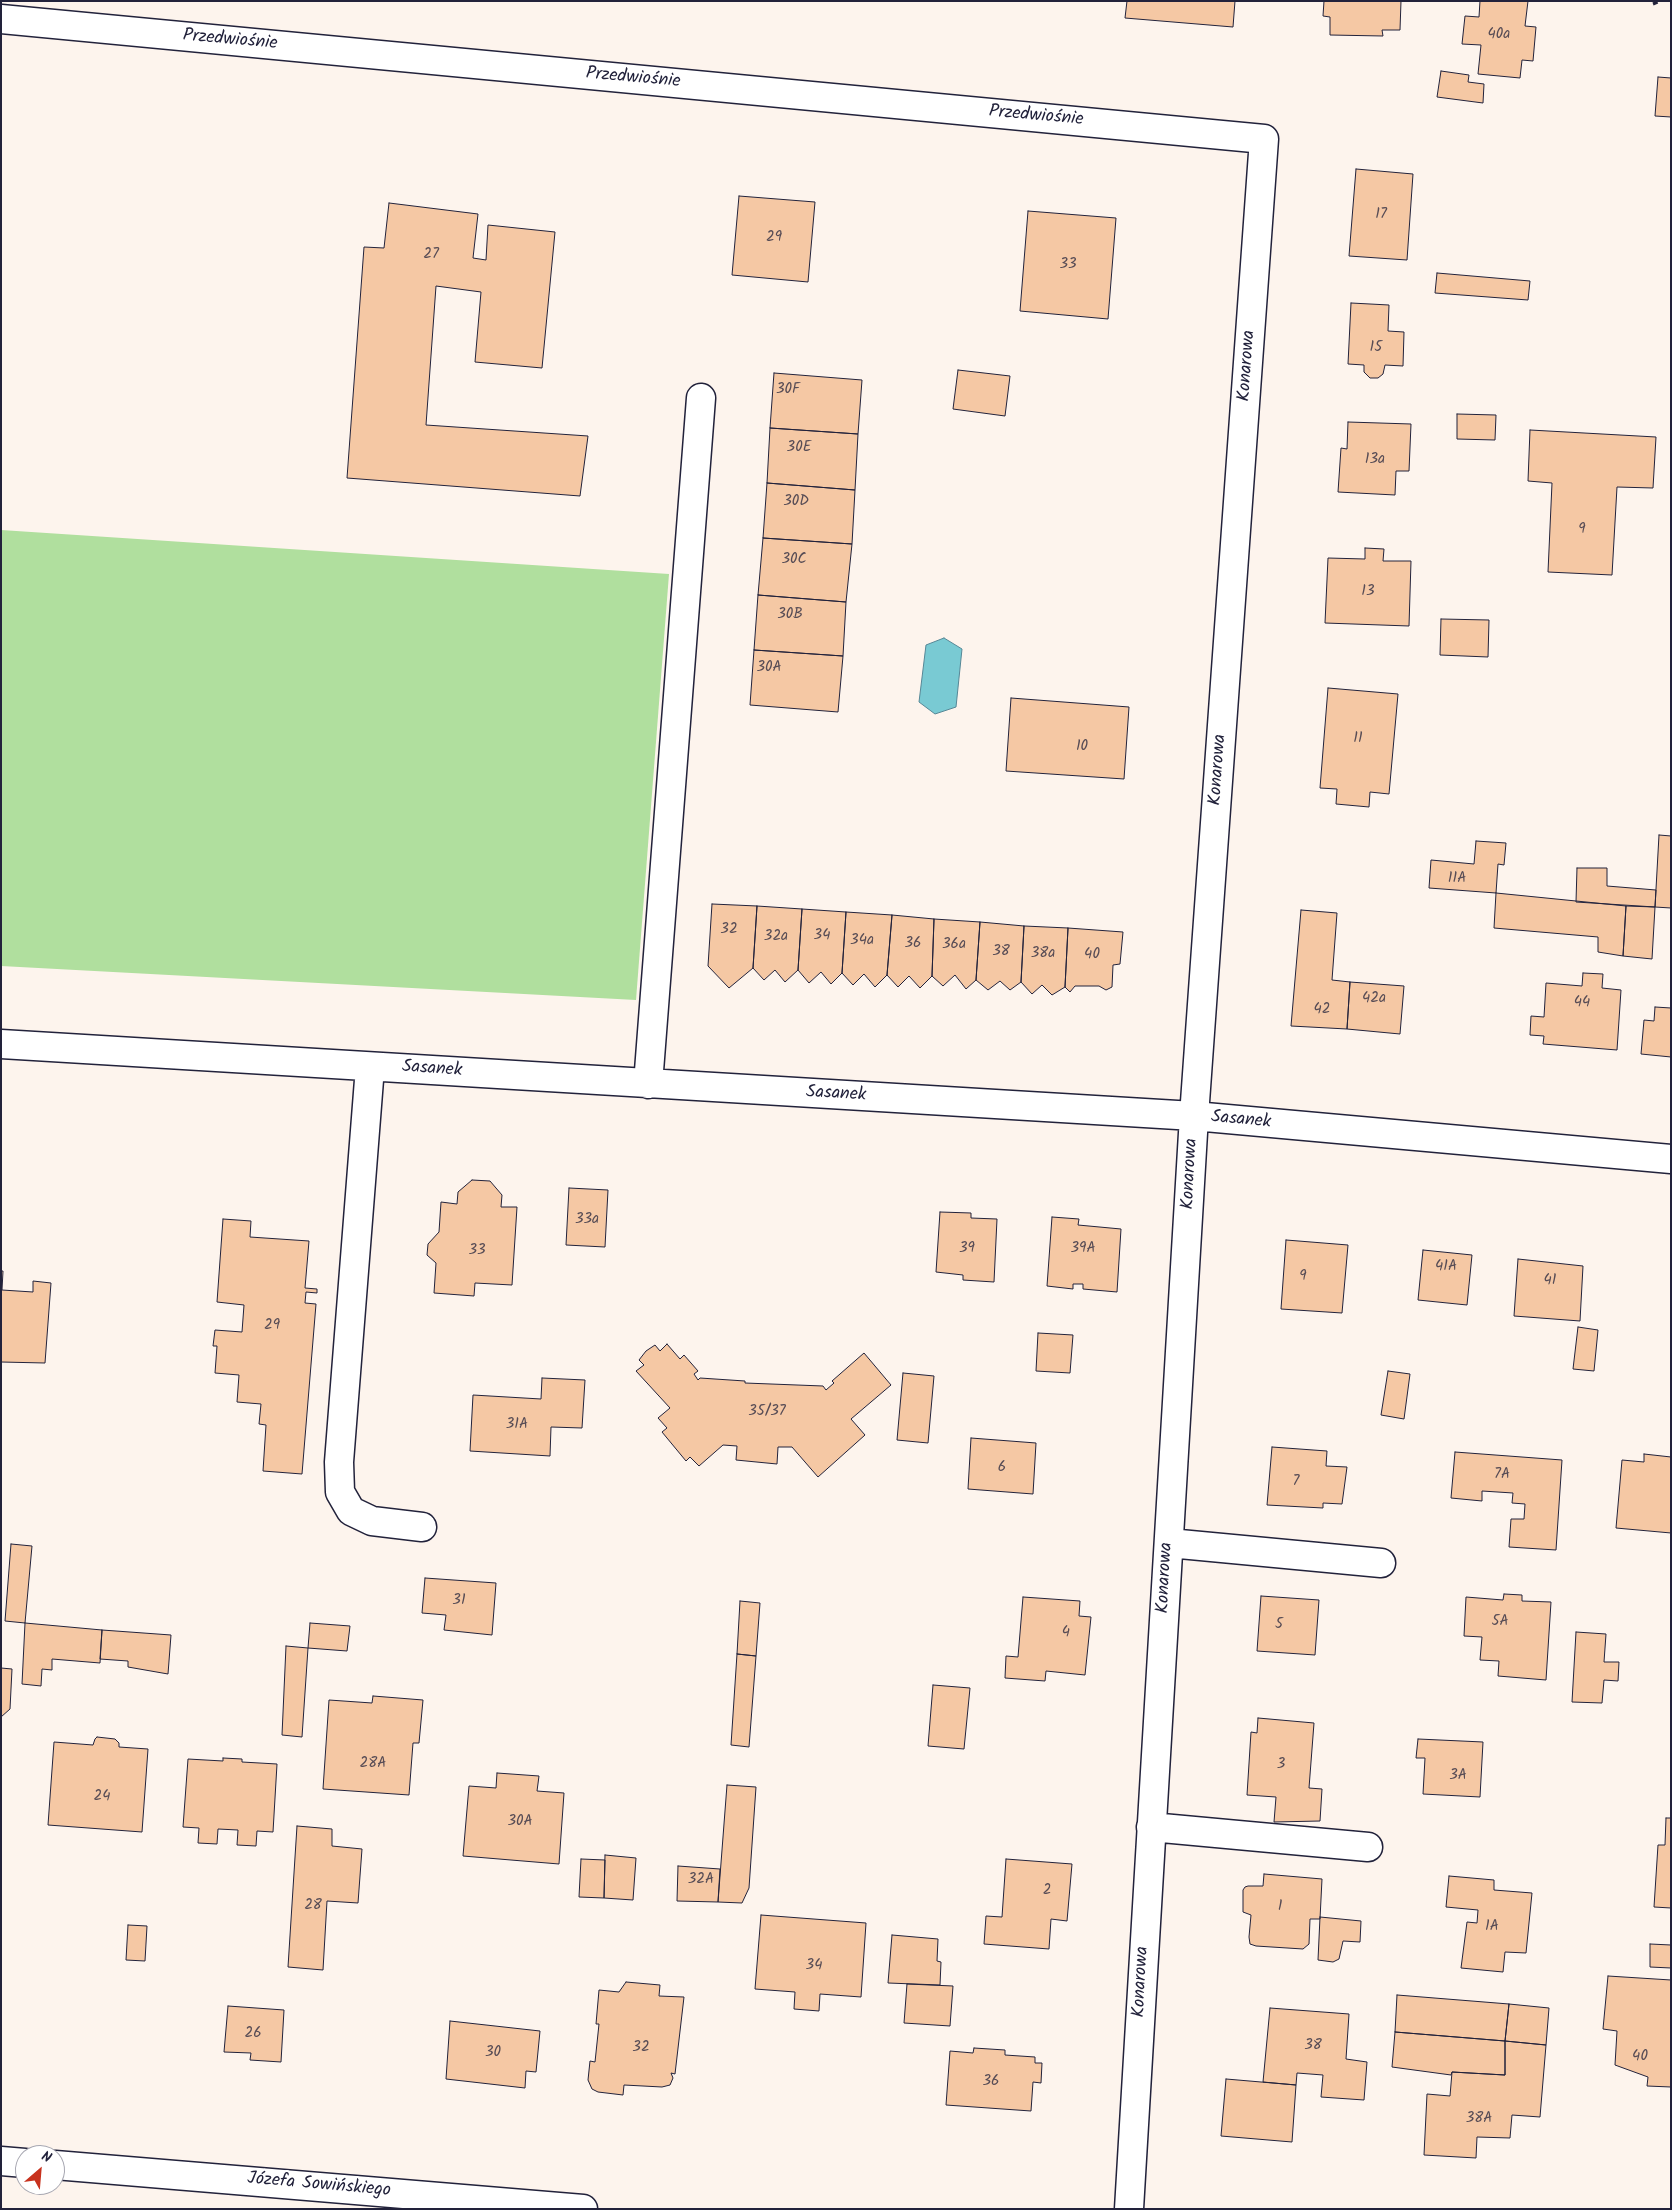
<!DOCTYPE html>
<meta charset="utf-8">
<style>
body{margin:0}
#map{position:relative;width:1672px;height:2210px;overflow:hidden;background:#fdf4ed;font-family:Kalam,sans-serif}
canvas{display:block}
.frame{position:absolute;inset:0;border:2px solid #22223b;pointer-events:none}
.north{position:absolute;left:15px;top:2145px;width:50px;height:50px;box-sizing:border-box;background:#fff;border:1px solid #a7a7b1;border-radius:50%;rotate:27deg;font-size:14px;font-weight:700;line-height:20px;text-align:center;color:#22223b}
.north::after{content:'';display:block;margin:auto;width:18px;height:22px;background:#c8321e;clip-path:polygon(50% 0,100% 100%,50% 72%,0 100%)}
</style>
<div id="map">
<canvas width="1672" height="2210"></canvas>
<div class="frame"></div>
<div class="north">N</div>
</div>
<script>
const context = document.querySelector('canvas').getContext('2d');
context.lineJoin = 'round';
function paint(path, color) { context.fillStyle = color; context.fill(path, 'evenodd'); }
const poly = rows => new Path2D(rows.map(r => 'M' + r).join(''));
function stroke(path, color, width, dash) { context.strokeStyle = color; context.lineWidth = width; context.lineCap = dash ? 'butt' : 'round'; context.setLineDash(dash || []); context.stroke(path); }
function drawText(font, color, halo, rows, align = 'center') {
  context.font = font + ' Kalam,sans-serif'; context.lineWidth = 4; context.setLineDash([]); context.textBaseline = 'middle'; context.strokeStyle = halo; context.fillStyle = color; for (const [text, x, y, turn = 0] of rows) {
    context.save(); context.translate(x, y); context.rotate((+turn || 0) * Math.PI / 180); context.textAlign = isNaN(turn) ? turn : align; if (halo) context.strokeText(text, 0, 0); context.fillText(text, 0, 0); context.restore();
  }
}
paint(poly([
 [1,530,669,574,636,1000,1,966]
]), '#b0df9e');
const water = poly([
 [944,638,962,649,956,707,935,714,919,702,926,645,944,638]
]);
paint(water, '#79cad3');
stroke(water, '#568796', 1);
const building = poly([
 [1127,1,1235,1,1233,27,1125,18,1127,1],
 [1324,1,1401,1,1400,30,1382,30,1383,36,1330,35,1330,17,1323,16,1324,1],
 [1480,1,1528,1,1525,26,1536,27,1533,61,1522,60,1520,78,1478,74,1481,45,1462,44,1465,16,1479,17,1480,1],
 [1441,71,1469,75,1468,82,1484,84,1483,103,1437,97,1441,71],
 [1658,77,1671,78,1671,117,1655,116,1658,77],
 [1356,169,1413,174,1407,260,1349,256,1356,169],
 [739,196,815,202,808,282,732,275,739,196],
 [389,203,478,214,473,258,486,260,488,225,555,232,542,368,475,362,481,292,436,286,426,425,588,436,580,496,347,478,364,247,384,248,389,203],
 [1028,211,1116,218,1108,319,1020,311,1028,211],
 [1437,273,1530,281,1528,300,1435,293,1437,273],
 [1351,303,1389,305,1388,331,1404,332,1403,366,1385,365,1383,374,1378,378,1370,378,1364,372,1364,365,1348,364,1351,303],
 [958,370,1010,376,1005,416,953,409,958,370],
 [774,373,862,380,858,434,770,428,774,373],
 [1457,414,1496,415,1495,440,1457,439,1457,414],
 [1348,422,1411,424,1409,471,1396,471,1395,495,1338,492,1341,448,1347,449,1348,422],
 [770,428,858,434,855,490,767,483,770,428],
 [1530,430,1656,437,1653,488,1617,487,1612,575,1548,572,1552,483,1528,481,1530,430],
 [767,483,855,490,852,544,763,538,767,483],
 [763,538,852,544,846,602,758,595,763,538],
 [1365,548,1384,549,1383,561,1411,561,1409,626,1325,623,1328,558,1365,559,1365,548],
 [758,595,846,602,843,656,754,650,758,595],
 [1441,619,1489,620,1488,657,1440,655,1441,619],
 [754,650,843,656,838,712,750,705,754,650],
 [1328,688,1398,694,1389,794,1370,792,1369,807,1336,804,1337,789,1320,788,1328,688],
 [1011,698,1129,707,1124,779,1006,771,1011,698],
 [1659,835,1671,836,1671,908,1655,907,1659,835],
 [1476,841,1506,843,1504,865,1498,864,1496,893,1429,888,1431,860,1474,864,1476,841],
 [1577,868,1607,868,1607,886,1656,890,1655,907,1576,902,1577,868],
 [1496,893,1626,906,1623,956,1598,952,1598,937,1494,928,1496,893],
 [712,904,757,906,753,968,729,988,708,966,712,904],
 [757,906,802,909,798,970,785,982,775,970,764,980,753,968,757,906],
 [1626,906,1655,907,1652,959,1623,956,1626,906],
 [802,909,846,912,842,973,831,984,821,972,809,983,798,970,802,909],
 [1301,910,1337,913,1332,980,1350,982,1347,1029,1291,1026,1301,910],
 [846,912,892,915,887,975,875,987,864,974,853,985,842,973,846,912],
 [892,915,934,919,932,976,920,988,909,976,898,987,887,975,892,915],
 [934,919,980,922,976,980,966,989,955,975,943,986,932,976,934,919],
 [980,922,1024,926,1021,982,1010,990,1000,981,988,990,976,980,980,922],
 [1024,926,1068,928,1065,987,1052,995,1042,985,1032,994,1021,982,1024,926],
 [1068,928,1123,932,1120,964,1113,965,1112,987,1106,990,1099,986,1075,986,1070,992,1065,987,1068,928],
 [1583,973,1603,974,1602,988,1621,990,1617,1050,1543,1044,1544,1036,1530,1035,1531,1016,1544,1017,1546,983,1582,986,1583,973],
 [1350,982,1404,986,1400,1034,1347,1029,1350,982],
 [1655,1007,1671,1008,1671,1057,1641,1054,1644,1020,1654,1021,1655,1007],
 [472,1180,490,1181,502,1195,501,1207,517,1207,512,1285,475,1283,474,1296,434,1293,436,1263,427,1255,428,1244,439,1232,441,1202,457,1204,458,1192,472,1180],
 [569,1188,608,1190,605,1247,566,1245,569,1188],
 [940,1212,971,1213,971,1218,997,1219,994,1282,963,1280,963,1275,936,1272,940,1212],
 [1052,1217,1079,1219,1078,1225,1121,1229,1117,1292,1083,1289,1083,1284,1073,1284,1073,1289,1047,1286,1052,1217],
 [223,1219,251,1221,250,1237,309,1241,305,1288,317,1289,317,1293,306,1292,305,1303,316,1304,302,1474,263,1471,266,1425,259,1424,261,1404,237,1402,239,1375,215,1373,217,1346,213,1346,215,1330,242,1332,244,1305,217,1302,223,1219],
 [1286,1240,1348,1245,1342,1313,1281,1309,1286,1240],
 [1423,1250,1472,1255,1467,1305,1418,1300,1423,1250],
 [1518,1259,1583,1266,1580,1321,1514,1316,1518,1259],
 [1,1271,3,1271,2,1290,33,1292,33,1281,51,1283,45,1363,1,1362,1,1271],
 [1578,1327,1598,1330,1594,1371,1573,1369,1578,1327],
 [1038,1333,1073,1335,1070,1373,1036,1371,1038,1333],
 [667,1344,680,1359,684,1355,698,1371,694,1374,698,1380,700,1378,745,1381,745,1383,823,1386,826,1390,834,1383,832,1381,864,1353,891,1385,851,1419,865,1435,818,1477,792,1447,778,1447,777,1464,736,1460,737,1446,723,1445,699,1466,690,1457,686,1461,662,1432,667,1428,658,1418,670,1408,636,1371,644,1365,639,1360,646,1351,655,1345,660,1351,667,1344],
 [1388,1371,1410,1374,1404,1419,1381,1415,1388,1371],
 [903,1373,934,1376,928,1443,897,1440,903,1373],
 [542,1378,585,1380,582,1428,551,1427,550,1456,470,1451,473,1395,541,1399,542,1378],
 [971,1438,1036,1443,1033,1494,968,1489,971,1438],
 [1272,1447,1327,1451,1326,1466,1347,1467,1342,1504,1323,1503,1323,1508,1267,1505,1272,1447],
 [1455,1452,1562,1460,1556,1550,1509,1547,1511,1519,1524,1519,1525,1504,1512,1503,1513,1493,1482,1491,1482,1501,1451,1498,1455,1452],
 [1644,1454,1671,1457,1671,1533,1616,1528,1622,1460,1644,1462,1644,1454],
 [11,1544,32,1546,25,1623,5,1621,11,1544],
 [425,1578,496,1583,492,1635,444,1630,446,1615,422,1613,425,1578],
 [1504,1594,1522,1595,1522,1601,1551,1602,1546,1680,1498,1676,1499,1661,1480,1660,1482,1637,1464,1636,1466,1597,1503,1600,1504,1594],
 [1261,1596,1319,1600,1315,1655,1257,1651,1261,1596],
 [1023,1597,1080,1601,1079,1616,1091,1617,1085,1675,1046,1671,1045,1681,1005,1678,1006,1656,1018,1657,1023,1597],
 [740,1601,760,1603,756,1656,737,1654,740,1601],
 [25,1623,102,1630,100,1663,52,1659,52,1670,42,1669,41,1686,22,1684,25,1623],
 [310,1623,350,1626,347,1651,308,1648,310,1623],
 [102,1630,171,1635,168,1674,128,1667,128,1661,100,1659,102,1630],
 [1576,1632,1606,1634,1604,1662,1619,1662,1618,1681,1604,1680,1602,1703,1572,1702,1576,1632],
 [286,1646,308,1648,302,1737,282,1735,286,1646],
 [737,1654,756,1656,749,1747,731,1745,737,1654],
 [1,1668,12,1669,10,1709,1,1717,1,1668],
 [933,1685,970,1688,964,1749,928,1746,933,1685],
 [373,1696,423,1700,419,1743,413,1743,409,1795,323,1789,329,1700,372,1703,373,1696],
 [1258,1718,1314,1723,1309,1788,1322,1789,1320,1821,1274,1822,1276,1797,1247,1795,1251,1732,1257,1733,1258,1718],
 [97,1737,115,1739,119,1743,119,1747,148,1749,142,1832,48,1825,54,1742,93,1745,95,1739,97,1737],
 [1418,1739,1483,1742,1480,1797,1423,1794,1425,1758,1416,1758,1418,1739],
 [223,1758,242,1759,242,1762,277,1764,273,1832,257,1831,256,1846,237,1845,238,1830,218,1829,217,1844,198,1843,199,1828,183,1827,188,1759,223,1761,223,1758],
 [497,1773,539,1776,537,1791,564,1793,559,1864,463,1856,469,1786,496,1788,497,1773],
 [727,1785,756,1787,749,1888,742,1903,718,1902,727,1785],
 [1666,1818,1671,1818,1671,1908,1654,1907,1658,1845,1665,1845,1666,1818],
 [297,1826,332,1829,332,1846,362,1849,358,1903,327,1901,323,1970,288,1967,297,1826],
 [605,1855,636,1858,633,1900,604,1898,605,1855],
 [581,1859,605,1860,604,1898,579,1897,581,1859],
 [1006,1859,1072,1864,1067,1921,1051,1919,1049,1949,984,1944,986,1916,1002,1917,1006,1859],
 [678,1866,720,1869,718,1902,677,1901,678,1866],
 [1264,1874,1322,1879,1320,1919,1310,1919,1309,1944,1303,1949,1256,1946,1250,1944,1249,1937,1251,1915,1243,1912,1243,1890,1245,1887,1248,1886,1263,1886,1264,1874],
 [1449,1876,1494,1880,1494,1890,1532,1893,1526,1953,1505,1952,1503,1972,1461,1968,1467,1922,1477,1923,1478,1910,1446,1907,1449,1876],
 [761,1915,866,1923,861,1997,820,1994,819,2011,794,2009,795,1992,755,1989,761,1915],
 [1320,1917,1361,1921,1360,1942,1343,1941,1339,1959,1333,1962,1318,1960,1320,1917],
 [128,1925,147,1926,145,1961,126,1960,128,1925],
 [892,1935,938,1939,937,1961,941,1962,940,1985,888,1983,892,1935],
 [1650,1944,1671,1945,1671,1968,1650,1967,1650,1944],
 [1608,1976,1671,1980,1671,2087,1647,2086,1648,2077,1615,2065,1617,2031,1603,2029,1608,1976],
 [626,1982,660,1985,659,1996,684,1997,675,2074,671,2073,673,2078,670,2085,662,2087,624,2085,623,2095,598,2092,592,2089,588,2080,590,2061,595,2062,599,2024,596,2024,599,1990,619,1992,626,1982],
 [907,1984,953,1986,950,2026,904,2023,907,1984],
 [1397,1995,1509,2004,1505,2041,1395,2032,1397,1995],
 [1509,2004,1549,2008,1546,2045,1505,2041,1509,2004],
 [228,2006,284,2010,281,2062,250,2060,251,2053,224,2052,228,2006],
 [1270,2008,1349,2014,1346,2059,1367,2062,1364,2100,1321,2097,1323,2075,1297,2073,1296,2085,1263,2082,1270,2008],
 [450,2021,540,2031,536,2072,526,2071,525,2088,446,2079,450,2021],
 [1395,2032,1505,2041,1505,2075,1452,2072,1451,2075,1392,2067,1395,2032],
 [1505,2041,1546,2045,1540,2117,1512,2115,1510,2138,1477,2137,1476,2158,1424,2155,1427,2094,1450,2096,1452,2072,1505,2075,1505,2041],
 [974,2048,1005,2050,1005,2055,1035,2057,1035,2063,1042,2063,1041,2083,1033,2082,1031,2111,946,2105,950,2051,973,2053,974,2048],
 [1226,2079,1296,2085,1292,2142,1221,2136,1226,2079]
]);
paint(building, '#f5c8a4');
stroke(building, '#22223b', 1);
const minor = poly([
 [1,19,1264,139,1194,1116,1129,2209],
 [1,1044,1194,1116,1671,1159],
 [370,1067,339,1462,340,1492,351,1511,372,1521,422,1527],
 [648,1084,701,398],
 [1169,1543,1381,1563],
 [1151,1827,1368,1847],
 [1,2161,25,2163],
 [55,2165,583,2209]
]);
stroke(minor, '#22223b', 31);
stroke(poly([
 [1653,4,1660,1]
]), '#22223b', 3, [5, 4]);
stroke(minor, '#fff', 28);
drawText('15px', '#574c55', null, [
 ["40a",1499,35],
 ["17",1381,215],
 ["29",774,238],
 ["27",431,255],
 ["33",1068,265],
 ["15",1376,348],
 ["30F",788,390],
 ["30E",799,448],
 ["13a",1375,460],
 ["30D",796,502],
 ["9",1582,530],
 ["30C",794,560],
 ["13",1368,592],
 ["30B",790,615],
 ["30A",769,668],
 ["11",1358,739],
 ["10",1082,747],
 ["11A",1457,879],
 ["32",729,930],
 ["34",822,936],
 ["32a",776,937],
 ["34a",862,941],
 ["36",913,944],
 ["36a",954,945],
 ["38",1001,952],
 ["38a",1043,954],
 ["40",1092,955],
 ["42a",1374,999],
 ["44",1582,1003],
 ["42",1322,1010],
 ["33a",587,1220],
 ["39",967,1249],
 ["39A",1083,1249],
 ["33",477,1251],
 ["41A",1446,1267],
 ["9",1303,1277],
 ["41",1550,1281],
 ["29",272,1326],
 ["35/37",767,1412],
 ["31A",517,1425],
 ["6",1002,1468],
 ["7A",1502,1475],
 ["7",1296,1482],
 ["31",459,1601],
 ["5A",1500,1622],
 ["5",1279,1625],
 ["4",1066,1633],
 ["28A",373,1764],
 ["3",1281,1765],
 ["3A",1458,1776],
 ["24",102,1797],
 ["30A",520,1822],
 ["32A",701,1880],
 ["2",1047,1891],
 ["28",313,1906],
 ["1",1280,1907],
 ["1A",1492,1927],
 ["34",814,1966],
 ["26",253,2034],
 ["38",1313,2046],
 ["32",641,2048],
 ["30",493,2053],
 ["40",1640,2057],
 ["36",991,2082],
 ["38A",1479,2119]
]);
drawText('18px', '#22223b', '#fff', [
 ["Przedwiośnie",230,41,5],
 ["Przedwiośnie",633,79,5],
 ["Przedwiośnie",1036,117,5],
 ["Konarowa",1248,366,-86],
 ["Konarowa",1219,770,-86],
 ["Sasanek",432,1070,4],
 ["Sasanek",836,1095,3],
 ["Sasanek",1241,1121,5],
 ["Konarowa",1191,1174,-87],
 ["Konarowa",1166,1578,-87],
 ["Konarowa",1142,1982,-87],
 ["Józefa Sowińskiego",319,2186,5]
]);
</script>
